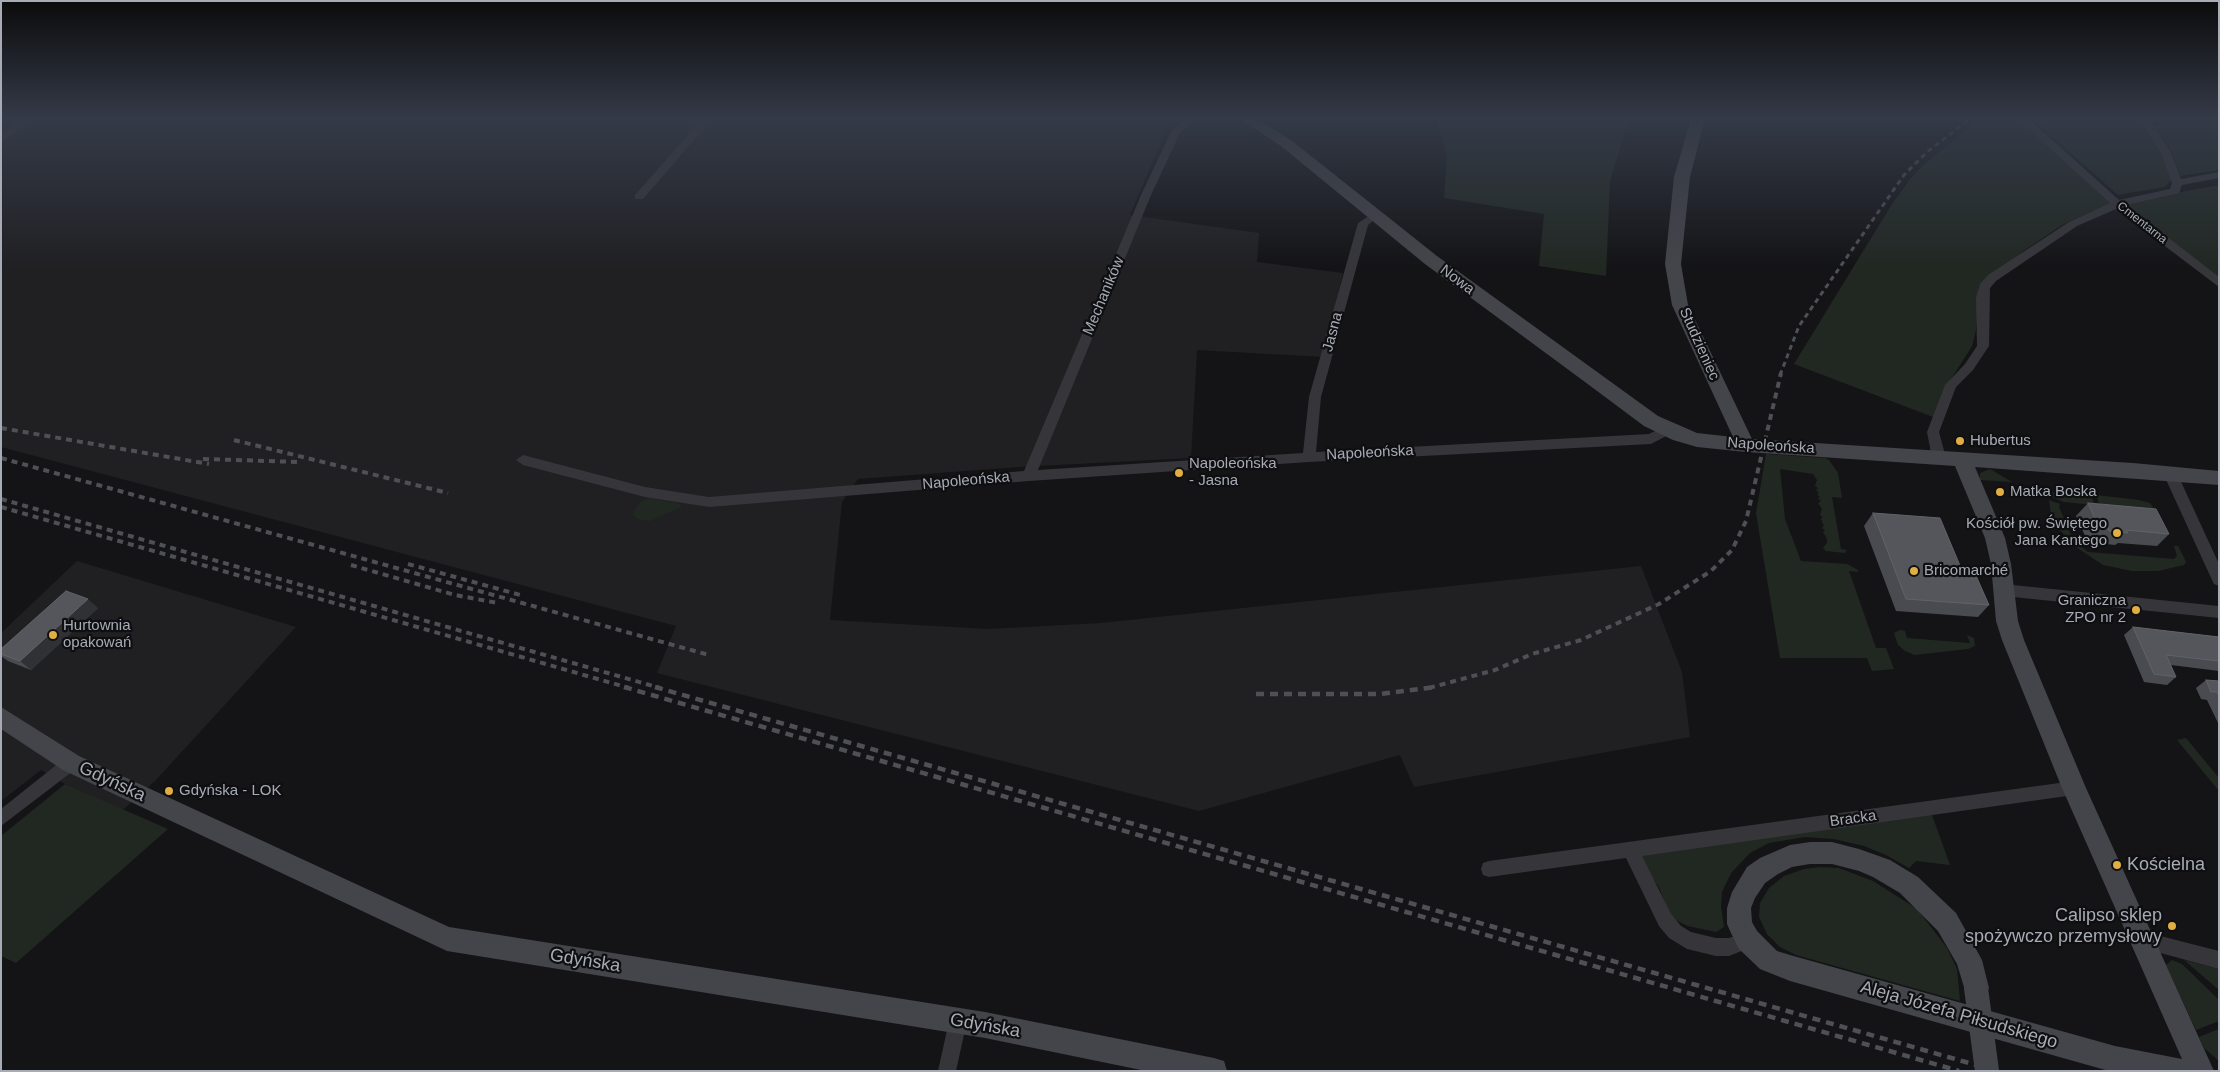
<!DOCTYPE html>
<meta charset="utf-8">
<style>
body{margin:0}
#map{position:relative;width:2220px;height:1072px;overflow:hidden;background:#141416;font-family:Arial,sans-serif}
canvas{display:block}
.frame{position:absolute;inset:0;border:2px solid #a7abb5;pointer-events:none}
</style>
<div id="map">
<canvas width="2220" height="1072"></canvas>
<div class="frame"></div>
</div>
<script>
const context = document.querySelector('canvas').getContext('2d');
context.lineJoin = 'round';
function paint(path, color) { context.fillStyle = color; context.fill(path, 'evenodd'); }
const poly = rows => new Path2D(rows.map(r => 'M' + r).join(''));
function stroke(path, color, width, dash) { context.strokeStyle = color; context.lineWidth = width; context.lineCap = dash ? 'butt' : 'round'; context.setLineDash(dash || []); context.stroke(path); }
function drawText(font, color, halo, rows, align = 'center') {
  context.font = font + ' Arial,sans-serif'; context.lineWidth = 4.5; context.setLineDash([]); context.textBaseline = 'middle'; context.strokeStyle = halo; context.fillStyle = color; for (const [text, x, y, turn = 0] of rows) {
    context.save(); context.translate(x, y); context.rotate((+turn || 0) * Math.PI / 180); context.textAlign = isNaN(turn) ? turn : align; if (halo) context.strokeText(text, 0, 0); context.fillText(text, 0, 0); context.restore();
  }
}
paint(poly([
 [3,119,1171,119,1130,215,1259,233,1257,262,1343,273,1324,357,1197,350,1191,458,1019,467,858,479,842,502,830,620,988,629,1101,623,1641,566,1682,672,1690,737,1414,787,1400,755,1199,811,657,673,676,626,1,447],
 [77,561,296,627,156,780,123,810,65,784,41,770,1,801,1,633]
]), '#202023');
paint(poly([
 [1439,119,1629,119,1610,181,1606,276,1539,266,1544,214,1444,198,1447,155,1438,125],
 [1980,119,2020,119,2110,203,2062,225,2022,252,1979,287,1976,330,1972,346,1944,390,1933,417,1794,364,1892,204,1911,178,1922,166],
 [2032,119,2141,119,2160,149,2172,180,2164,187,2118,195],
 [2167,119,2207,119,2219,124,2219,170,2180,176,2172,153,2157,128,2161,121],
 [2219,185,2219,279,2128,206,2128,202],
 [1766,454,1825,458,1829,460,1838,473,1842,498,1832,497,1841,549,1847,550,1845,553,1826,551,1823,548,1827,543,1827,539,1823,532,1825,530,1822,528,1824,526,1821,519,1823,517,1820,515,1822,509,1818,503,1821,501,1818,498,1820,497,1817,494,1819,493,1816,490,1818,488,1815,486,1817,480,1813,474,1780,469,1785,519,1801,561,1847,564,1858,570,1858,572,1849,571,1876,648,1886,648,1894,669,1872,671,1867,658,1780,658,1756,513],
 [1990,469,2012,482,1980,480,1980,473],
 [2039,492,2090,494,2095,505,2064,502],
 [2096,495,2139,500,2150,503,2154,509,2100,506],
 [649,498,680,504,681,507,650,521,637,519,634,515,635,508,642,501],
 [2049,500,2060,504,2059,507,2074,542,2088,552,2174,559,2177,556,2174,546,2178,546,2186,562,2184,565,2158,571,2132,571,2103,565,2076,547,2055,525,2051,514],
 [1900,630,1905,631,1907,638,1970,643,1967,635,1974,638,1975,646,1968,649,1915,655,1905,651,1898,645,1894,633],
 [2186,738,2219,778,2219,791,2177,740],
 [65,784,168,829,16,963,1,956,1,836],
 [1931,812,1950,865,1916,861,1909,868,1886,855,1864,846,1834,839,1805,837,1769,843,1750,853,1731,873,1722,892,1721,906,1724,927,1716,932,1688,926,1670,917,1659,887,1643,866,1641,856,1646,852],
 [1820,867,1839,868,1873,881,1917,909,1947,948,1957,969,1960,1001,1796,955,1780,947,1767,934,1759,917,1760,903,1769,888,1784,876,1804,869],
 [2172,960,2182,964,2219,1000,2219,1021,2196,1030,2166,965],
 [2184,960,2219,969,2219,990],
 [2219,1029,2219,1061,2204,1048,2199,1037]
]), '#212822');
paint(poly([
 [24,119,36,119,1,142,1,134,24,119],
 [702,119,712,119,643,199,635,199,635,195,702,119],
 [1184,119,1195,119,1180,133,1151,195,1038,470,1303,453,1309,397,1358,223,1375,212,1380,215,1368,225,1321,397,1316,452,1649,434,1667,425,1672,427,1673,430,1672,433,1651,444,1309,462,1029,481,709,507,645,497,523,465,516,460,523,455,645,487,709,497,1024,471,1141,195,1171,132,1184,119],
 [2018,119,2029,119,2119,200,2170,189,2172,183,2161,153,2140,119,2150,119,2171,153,2181,179,2219,172,2219,178,2182,185,2179,193,2126,205,2219,277,2219,287,2116,209,2077,226,1996,281,1990,288,1989,346,1973,370,1956,387,1939,432,1946,458,1939,463,1932,458,1927,432,1945,385,1965,364,1977,346,1976,298,1980,284,1988,275,2069,222,2110,203,2018,119],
 [2170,468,2177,473,2219,564,2219,586,2214,584,2212,580,2163,473,2170,468],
 [2003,584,2219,606,2219,618,2003,596,1998,594,1996,590,1998,586,2003,584],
 [71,756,77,758,79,763,77,768,1,826,1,809,65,758,71,756],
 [2074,781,2080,783,2082,788,2080,793,2074,795,1642,856,1671,914,1681,926,1691,932,1716,938,1729,938,1748,931,1754,934,1757,940,1754,946,1729,956,1716,956,1687,949,1669,938,1659,926,1626,858,1489,877,1483,875,1481,869,1483,863,1489,861,2074,781],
 [2141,931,2219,951,2219,969,2135,946,2132,940,2135,934,2141,931],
 [958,1012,964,1015,967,1021,956,1071,938,1071,949,1021,952,1015,958,1012]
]), '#36363a');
paint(poly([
 [1240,119,1257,119,1291,140,1437,256,1658,416,1697,433,1733,437,1672,305,1665,264,1674,177,1691,119,1705,119,1690,177,1681,264,1688,305,1752,439,2133,463,2219,471,2219,485,1975,467,2005,538,2011,564,2018,621,2024,640,2086,788,2214,1071,2109,1071,1790,981,1760,969,1739,949,1731,933,1727,924,1727,908,1732,892,1747,867,1760,858,1790,845,1810,842,1832,842,1859,849,1890,860,1918,877,1956,913,1982,960,1989,988,1985,997,1976,1001,1967,997,1957,964,1938,931,1900,893,1873,877,1859,871,1832,864,1810,864,1792,867,1778,874,1765,883,1755,898,1751,908,1752,922,1757,931,1777,951,1790,955,2115,1046,2182,1059,2062,788,2002,640,1996,621,1991,564,1985,538,1955,466,1746,452,1697,447,1673,440,1644,426,1585,382,1425,264,1281,146,1240,119],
 [1,707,79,756,449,927,985,1012,1214,1058,1224,1061,1227,1071,1146,1071,985,1038,447,951,63,770,1,729,1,707]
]), '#44454a');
stroke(poly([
 [1780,375,1799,326,1904,175,1927,152,1970,119]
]), '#4f5055', 3, [5, 4]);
stroke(poly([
 [1,428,209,464],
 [234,440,448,493],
 [1,458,709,655],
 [203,459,300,462],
 [1,499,660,688],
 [1,507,629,688],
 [408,564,524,596],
 [351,565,455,595,498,603],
 [1429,688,1495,670,1532,654,1581,640,1659,604,1711,571,1732,550,1746,521,1781,373]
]), '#4f5055', 4, [6, 5]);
stroke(poly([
 [624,687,1959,1071],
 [655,687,1997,1071],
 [1256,694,1380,694,1435,687]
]), '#4f5055', 4.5, [8, 6]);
stroke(poly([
 [1976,988,1987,1071]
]), '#44454a', 24);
paint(poly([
 [2088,503,2169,534,2157,546,2118,543,2115,545,2097,543,2096,541,2087,540,2076,516],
 [1873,513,1961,568,1989,605,1978,617,1896,611,1864,526],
 [98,608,31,670,8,661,1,656,1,649],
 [2133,627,2219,637,2219,671,2171,665,2176,677,2167,685,2144,682,2124,635],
 [2206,680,2219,681,2219,725,2207,700,2201,699,2196,688]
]), '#4a4b51');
paint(poly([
 [88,599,98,608,31,670,20,661]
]), '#303135');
const building = poly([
 [2088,503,2156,509,2169,534,2126,530,2128,533,2109,531,2108,528,2099,528,2088,503],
 [1873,513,1940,518,1961,568,1973,569,1989,605,1906,599,1873,513],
 [66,591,88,599,20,661,1,654,1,649,66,591],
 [2133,627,2219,637,2219,661,2166,655,2176,677,2154,674,2133,627],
 [2206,680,2219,681,2219,696,2217,692,2211,692,2206,680]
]);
paint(building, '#54565b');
stroke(building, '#616369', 1);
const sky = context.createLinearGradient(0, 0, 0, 269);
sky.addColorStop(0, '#0b0b0c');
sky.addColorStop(0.44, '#343a47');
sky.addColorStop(1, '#343a4700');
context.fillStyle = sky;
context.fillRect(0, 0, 2220, 269);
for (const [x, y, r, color] of [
 [1960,441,5,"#e1ae41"],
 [1179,473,5,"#e1ae41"],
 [2000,492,5,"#e1ae41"],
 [2117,533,5,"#e1ae41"],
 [1914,571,5,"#e1ae41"],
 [2136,610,5,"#e1ae41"],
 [53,635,5,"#e1ae41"],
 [169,791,5,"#e1ae41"],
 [2117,865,5,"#e1ae41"],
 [2172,926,5,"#e1ae41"]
]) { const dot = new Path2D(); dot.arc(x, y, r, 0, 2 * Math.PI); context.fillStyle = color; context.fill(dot); stroke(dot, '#0f0f11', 2); }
drawText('12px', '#a7abb5', '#0f0f11', [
 ["Cmentarna",2142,223,38]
]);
drawText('15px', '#a7abb5', '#0f0f11', [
 ["Nowa",1457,280,37],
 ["Mechaników",1104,296,-67],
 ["Jasna",1333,332,-75],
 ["Studzieniec",1699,344,66],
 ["Napoleońska",1771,446,4],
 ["Napoleońska",1370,453,-3],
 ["Napoleońska",966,481,-5],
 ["Bracka",1853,819,-8]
]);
drawText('15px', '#a7abb5', '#0f0f11', [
 ["Hubertus",1970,441],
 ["Napoleońska",1189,464],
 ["- Jasna",1189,481],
 ["Matka Boska",2010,492],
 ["Kościół pw. Świętego",2107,524,"right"],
 ["Jana Kantego",2107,541,"right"],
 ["Bricomarché",1924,571],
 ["Graniczna",2126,601,"right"],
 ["ZPO nr 2",2126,618,"right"],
 ["Hurtownia",63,626],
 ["opakowań",63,643],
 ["Gdyńska - LOK",179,791]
], 'left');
drawText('18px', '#a7abb5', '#0f0f11', [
 ["Gdyńska",112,782,25],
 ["Gdyńska",585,961,9],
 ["Aleja Józefa Piłsudskiego",1959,1015,16],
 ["Gdyńska",985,1026,10]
]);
drawText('18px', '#a7abb5', '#0f0f11', [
 ["Kościelna",2127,865],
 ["Calipso sklep",2162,916,"right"],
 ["spożywczo przemysłowy",2162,937,"right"]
], 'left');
</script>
